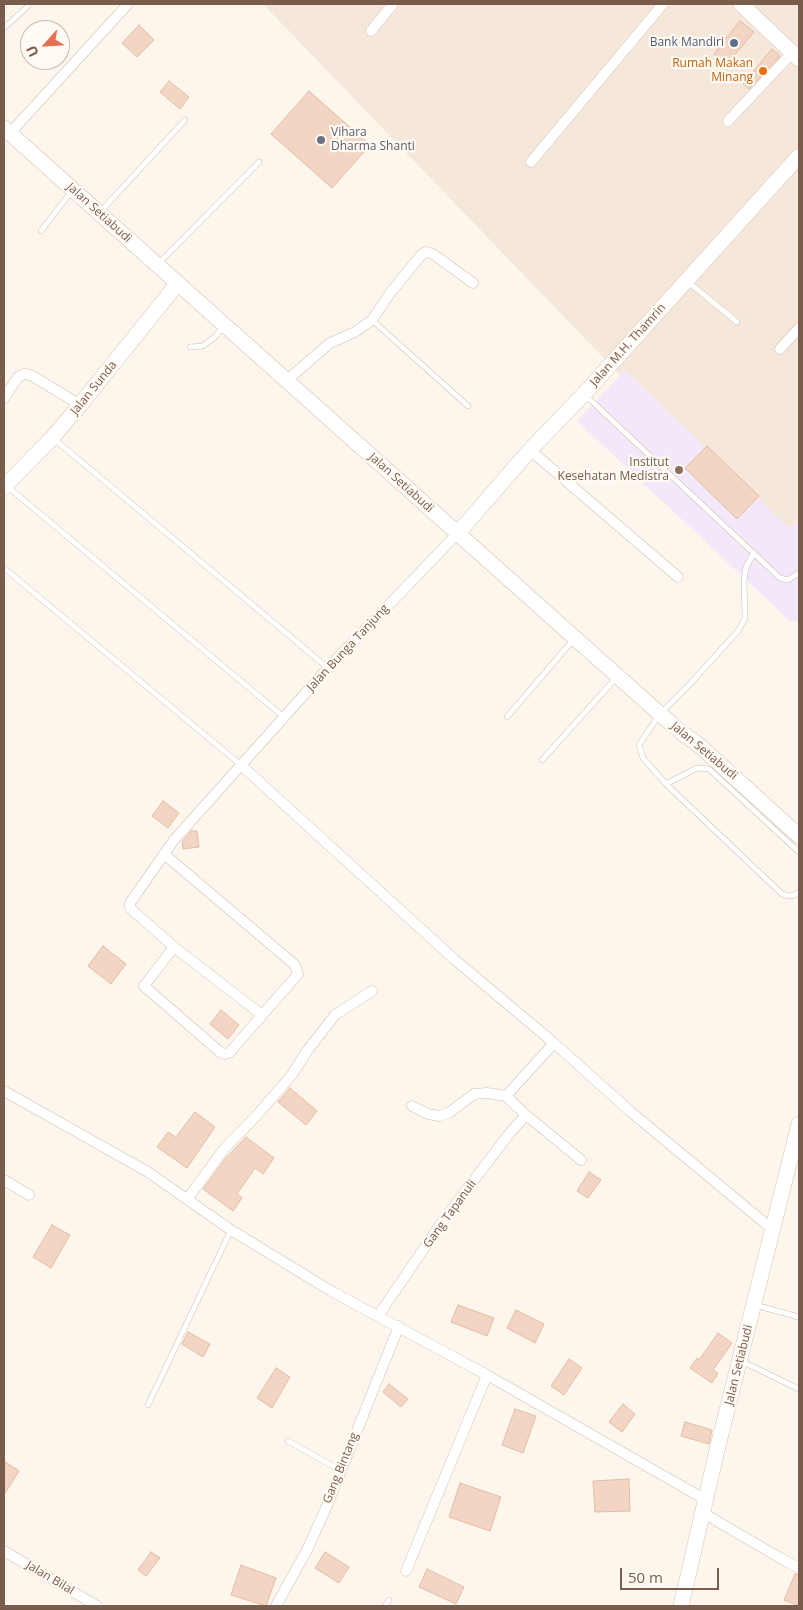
<!DOCTYPE html>
<style>
body{margin:0}
#map{position:relative;width:803px;height:1610px;overflow:hidden;background:#fdf6ec;font-family:"Open Sans",sans-serif}
canvas{display:block}
.frame{position:absolute;inset:0;border:5px solid #7a5c4d;pointer-events:none}
.north{position:absolute;left:20px;top:20px;width:50px;height:50px;box-sizing:border-box;background:#fffaf3;border:1px solid #cabbb1;border-radius:50%;rotate:244deg;font-size:14px;font-weight:700;line-height:20px;text-align:center;color:#7a5c4d}
.north::after{content:'';display:block;margin:auto;width:18px;height:22px;background:#e76f51;clip-path:polygon(50% 0,100% 100%,50% 72%,0 100%)}
.scale{position:absolute;left:620px;top:1568px;width:99px;height:22px;box-sizing:border-box;border:2px solid #7a5c4d;border-top:0;padding-left:6px;font-size:15px;line-height:18px;white-space:nowrap;color:#7a5c4d;-webkit-text-stroke:4px #fffaf3;paint-order:stroke}
</style>
<div id="map">
<canvas width="803" height="1610"></canvas>
<div class="frame"></div>
<div class="north">U</div>
<div class="scale">50 m</div>
</div>
<script>
const context = document.querySelector('canvas').getContext('2d');
context.lineJoin = 'round';
function paint(path, color) { context.fillStyle = color; context.fill(path, 'evenodd'); }
const poly = rows => new Path2D(rows.map(r => 'M' + r).join(''));
function stroke(path, color, width, dash) { context.strokeStyle = color; context.lineWidth = width; context.lineCap = dash ? 'butt' : 'round'; context.setLineDash(dash || []); context.stroke(path); }
function drawText(font, color, halo, rows, align = 'center') {
  context.font = font + ' "Open Sans",sans-serif'; context.lineWidth = 4.5; context.setLineDash([]); context.textBaseline = 'middle'; context.strokeStyle = halo; context.fillStyle = color; for (const [text, x, y, turn = 0] of rows) {
    context.save(); context.translate(x, y); context.rotate((+turn || 0) * Math.PI / 180); context.textAlign = isNaN(turn) ? turn : align; if (halo) context.strokeText(text, 0, 0); context.fillText(text, 0, 0); context.restore();
  }
}
paint(poly([
 [263,4,799,4,799,561]
]), '#f5e8da');
paint(poly([
 [625,370,789,528,799,519,799,620,791,622,577,421]
]), '#f3e8fa');
const building = poly([
 [740,21,754,32,726,65,714,54,740,21],
 [139,25,154,40,137,57,122,43,139,25],
 [772,49,780,56,749,89,743,84,772,49],
 [169,81,189,97,180,109,160,92,169,81],
 [309,91,370,145,332,188,271,134,309,91],
 [707,446,759,496,737,519,685,468,707,446],
 [163,801,179,813,168,828,152,816,163,801],
 [191,831,197,831,199,847,183,849,182,842,191,831],
 [103,946,126,964,111,984,88,966,103,946],
 [221,1010,239,1025,228,1039,210,1024,221,1010],
 [290,1088,317,1111,306,1125,278,1102,290,1088],
 [195,1112,215,1127,187,1168,157,1147,168,1132,176,1137,195,1112],
 [246,1137,274,1158,263,1174,255,1168,237,1194,242,1198,233,1211,203,1189,226,1158,246,1137],
 [589,1172,601,1180,588,1198,577,1191,589,1172],
 [52,1225,70,1235,51,1268,33,1257,52,1225],
 [458,1305,494,1318,487,1336,451,1322,458,1305],
 [516,1310,544,1324,535,1343,507,1328,516,1310],
 [188,1332,210,1344,203,1357,182,1344,188,1332],
 [718,1333,732,1343,713,1370,718,1373,712,1383,690,1368,697,1358,699,1360,718,1333],
 [569,1359,582,1368,564,1395,551,1386,569,1359],
 [276,1368,290,1377,272,1408,257,1398,276,1368],
 [389,1384,408,1399,401,1407,383,1392,389,1384],
 [623,1404,635,1414,622,1432,609,1422,623,1404],
 [515,1409,536,1416,523,1453,502,1445,515,1409],
 [685,1422,712,1430,709,1444,681,1436,685,1422],
 [4,1461,19,1471,4,1495,4,1461],
 [629,1479,630,1511,595,1512,593,1481,629,1479],
 [460,1483,501,1497,490,1531,449,1517,460,1483],
 [151,1552,160,1558,146,1576,138,1570,151,1552],
 [325,1552,349,1567,339,1583,315,1568,325,1552],
 [241,1565,276,1578,266,1606,231,1595,241,1565],
 [427,1569,464,1587,456,1604,419,1587,427,1569],
 [795,1574,799,1575,799,1606,784,1600,795,1574]
]);
paint(building, '#f3d5c3');
stroke(building, '#e6bba3', 1);
const lane = poly([
 [4,28,28,6],
 [101,211,185,120],
 [41,231,71,192],
 [159,263,259,162],
 [687,281,737,322],
 [372,320,468,406],
 [190,347,203,346,216,336,223,326],
 [584,394,780,578,788,580,799,573],
 [54,439,328,668],
 [8,487,284,717],
 [754,553,746,567,744,580,745,618,738,631,690,684,660,714,639,745,640,748,643,758,666,784,782,894,789,896,795,895,799,892],
 [4,568,241,765],
 [507,717,573,640],
 [542,760,617,677],
 [666,784,697,768,709,769,799,852],
 [755,1305,799,1317],
 [741,1361,799,1389],
 [148,1405,231,1230],
 [288,1441,340,1470],
 [385,1606,389,1600]
]);
const street = poly([
 [371,31,393,4],
 [728,121,792,53],
 [10,133,128,4],
 [531,162,663,4],
 [780,349,799,328],
 [286,381,330,343,355,332,372,320,391,292,422,254,426,252,433,254,473,283],
 [4,398,18,377,24,374,31,375,80,405],
 [530,450,678,577],
 [241,765,454,959,554,1043,631,1112,772,1229],
 [164,854,295,965,298,974,229,1053,225,1054,220,1052,144,986,174,947],
 [262,1015,174,947,130,908,130,903,174,840,328,668,458,533],
 [4,1091,148,1172,231,1230,331,1291,487,1375,706,1500],
 [506,1096,554,1043],
 [412,1106,428,1114,440,1116,450,1112,474,1094,487,1093,506,1096,526,1115,581,1160],
 [4,1180,29,1195],
 [188,1198,224,1149,258,1114,291,1076,307,1051,335,1015,372,991],
 [378,1316,442,1222,509,1134,526,1115],
 [703,1513,782,1559,799,1568],
 [4,1551,97,1606],
 [406,1571,487,1375],
 [276,1606,307,1550,326,1508,399,1326]
]);
const secondary = poly([
 [741,4,799,59],
 [4,128,660,714,681,732,700,746,799,836],
 [4,487,52,438,80,405,178,283],
 [458,533,530,450,584,394,799,156],
 [681,1606,717,1450,799,1124]
]);
stroke(lane, '#d1beb0', 6);
stroke(street, '#d1beb0', 11);
stroke(secondary, '#d6c0b0', 16);
stroke(lane, '#fff', 5);
stroke(street, '#fff', 10);
stroke(secondary, '#fff', 15);
for (const [x, y, r, color] of [
 [734,43,5,"#5c6f8a"],
 [763,71,5,"#e8710a"],
 [321,140,5,"#6b7280"],
 [679,470,5,"#8d6e63"]
]) { const dot = new Path2D(); dot.arc(x, y, r, 0, 2 * Math.PI); context.fillStyle = color; context.fill(dot); stroke(dot, '#fffaf3', 2); }
drawText('12px', '#4e5e75', '#fffaf3', [
 ["Bank Mandiri",724,43]
], 'right');
drawText('12px', '#c56008', '#fffaf3', [
 ["Rumah Makan",753,64],
 ["Minang",753,78]
], 'right');
drawText('12px', '#5b616d', '#fffaf3', [
 ["Vihara",331,133],
 ["Dharma Shanti",331,147]
], 'left');
drawText('12px', '#7a5c4d', '#fffaf3', [
 ["Jalan Setiabudi",99,213,42],
 ["Jalan M.H. Thamrin",628,345,-48],
 ["Jalan Sunda",94,388,-51],
 ["Jalan Setiabudi",401,483,42],
 ["Jalan Bunga Tanjung",348,648,-47],
 ["Jalan Setiabudi",704,751,40],
 ["Gang Tapanuli",450,1214,-54],
 ["Jalan Setiabudi",739,1365,-76],
 ["Gang Bintang",341,1468,-68],
 ["Jalan Bilal",50,1578,31]
]);
drawText('12px', '#785e54', '#fffaf3', [
 ["Institut",669,463],
 ["Kesehatan Medistra",669,477]
], 'right');
</script>
